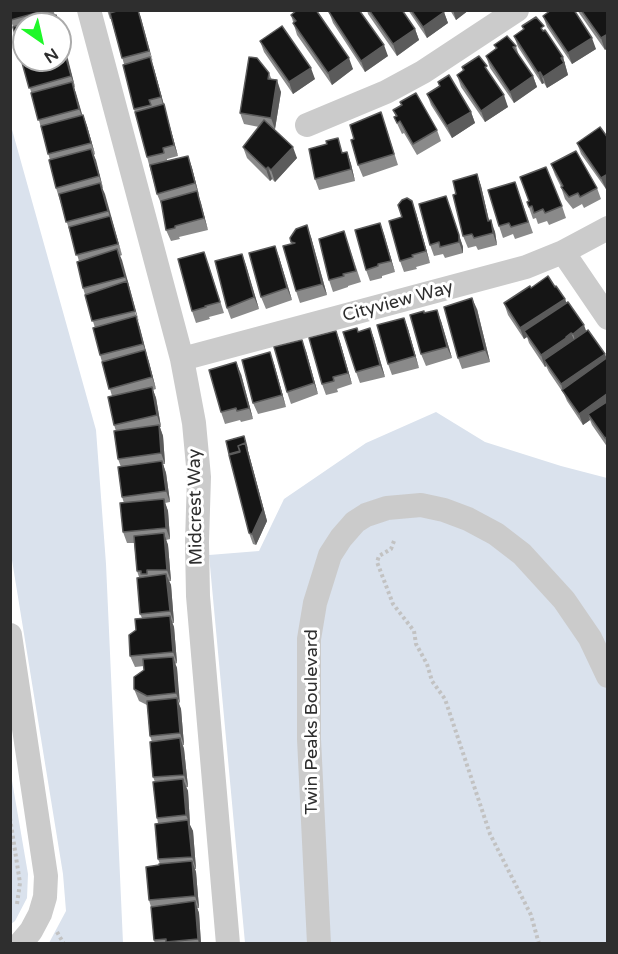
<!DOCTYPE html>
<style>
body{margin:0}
#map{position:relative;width:618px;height:954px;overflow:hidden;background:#fff;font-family:"Varela Round",sans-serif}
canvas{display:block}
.frame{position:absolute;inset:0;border:12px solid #2e2e2e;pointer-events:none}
.north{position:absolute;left:12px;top:12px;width:60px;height:60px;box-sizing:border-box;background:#fff;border:2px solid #ababab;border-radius:50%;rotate:146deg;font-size:16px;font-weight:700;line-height:24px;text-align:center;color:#2e2e2e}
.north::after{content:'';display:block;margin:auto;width:21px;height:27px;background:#1ff729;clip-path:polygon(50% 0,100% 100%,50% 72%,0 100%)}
</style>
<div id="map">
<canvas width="618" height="954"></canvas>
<div class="frame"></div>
<div class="north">N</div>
</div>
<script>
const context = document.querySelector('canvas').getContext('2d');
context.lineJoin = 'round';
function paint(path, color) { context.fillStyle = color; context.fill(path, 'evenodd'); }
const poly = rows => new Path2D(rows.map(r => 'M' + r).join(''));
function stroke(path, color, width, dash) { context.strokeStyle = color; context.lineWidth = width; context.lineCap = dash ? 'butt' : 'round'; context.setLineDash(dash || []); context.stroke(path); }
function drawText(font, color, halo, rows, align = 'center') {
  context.font = font + ' "Varela Round",sans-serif'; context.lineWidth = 6; context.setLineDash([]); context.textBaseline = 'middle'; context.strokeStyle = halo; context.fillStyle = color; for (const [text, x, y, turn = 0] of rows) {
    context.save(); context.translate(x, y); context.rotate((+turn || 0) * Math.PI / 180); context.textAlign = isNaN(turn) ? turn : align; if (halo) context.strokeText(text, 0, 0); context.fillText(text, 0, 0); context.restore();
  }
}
paint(poly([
 [11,126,96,430,106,564,123,943,49,943,66,911,63,874,11,554],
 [436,412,485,442,561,466,607,478,607,943,245,943,209,555,259,551,284,499,366,443],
 [10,769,28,874,27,898,15,921,11,924]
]), '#dae2ed');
stroke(poly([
 [394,541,391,549,379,556,377,562,393,604,414,631,416,644,427,664,432,681,445,699,490,834,531,915,539,944],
 [10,818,20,883,17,904],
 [57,932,64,944]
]), '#c2c2c2', 4, [3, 3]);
stroke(poly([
 [89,10,182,359,194,423,199,477,197,542,198,596,228,944],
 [307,125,386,92,423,72,517,10],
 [563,252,608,318],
 [182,359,526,267,563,252,608,228],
 [10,635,46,876,45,897,40,914,31,931,20,944],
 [319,944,309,739,309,639,315,603,330,555,341,538,355,522,366,515,387,508,421,505,444,510,468,519,496,534,522,554,564,600,590,638,608,676]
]), '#cbcbcb', 24);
paint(poly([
 [10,10,53,10,55,15,24,24,24,60,60,60,60,24,68,53,66,54,75,87,74,88,82,115,83,115,87,126,95,154,94,155,103,188,102,188,122,255,120,256,156,389,153,390,156,398,161,427,160,427,163,436,165,464,163,464,166,473,170,502,165,503,168,511,170,539,166,540,168,545,171,581,169,581,171,585,174,623,172,623,174,627,177,663,175,664,177,668,179,705,181,709,184,745,183,745,184,749,188,787,186,787,188,791,190,825,193,831,196,869,195,869,196,872,199,908,197,908,199,913,201,944,155,944,154,940,151,907,149,900,160,864,158,859,158,823,157,818,155,782,153,777,152,742,150,736,147,705,139,701,134,689,144,670,144,666,135,667,130,656,136,630,142,618,140,614,139,577,137,571,134,543,127,543,123,532,124,503,122,497,121,467,118,459,116,431,114,425,112,396,100,355,95,328,83,288,79,261,56,188,50,160,11,20],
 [107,10,138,10,178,156,167,159,167,161,188,156,192,168,199,195,198,195,208,230,179,237,180,239,171,241,166,230,162,206,157,194,134,109,124,64,111,19,110,19],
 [367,10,402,10,415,29,419,40,397,56,368,14],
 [408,10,443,10,448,23,427,38],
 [450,10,469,10,456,20],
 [577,10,608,10,605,50],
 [329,12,388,56,365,72,333,23],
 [291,15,353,69,332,85,297,35],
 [543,16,596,49,572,64,547,27],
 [522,26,547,33,563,57,568,75,547,88,544,83,542,84,518,47,514,36,524,29],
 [260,41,315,79,293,94,264,52],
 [494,45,516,46,519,56,533,76,537,87,514,103,490,68,486,56,496,49],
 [462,67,490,75,508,107,485,122,461,87,457,75,463,71],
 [269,73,272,80,281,92,275,129,274,129,297,158,275,182,272,179,270,181,247,158,243,147,259,127,244,124,240,113],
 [438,82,471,112,475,123,452,138,431,105,427,94,439,86],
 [400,102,437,130,441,141,417,155,404,133,402,134,394,117,396,117,393,110,401,105],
 [385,124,398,165,363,177,358,165,354,139],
 [608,138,608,188,606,189,581,154,577,143],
 [347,152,351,164,355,181,319,190,315,179,343,153],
 [551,164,597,188,601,199,584,208,582,204,573,209,565,199,561,187,555,175],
 [477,174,481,186,489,221,495,232,497,245,478,250,476,246,468,248,463,236,456,194],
 [520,177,562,206,566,218,549,225,547,221,538,224,536,218,533,219,527,202,529,201],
 [515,182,533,233,515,239,513,234,503,238,499,226],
 [446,196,463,247,463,253,445,258,443,254,434,256,430,245],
 [416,213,430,263,416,267,417,269,404,272,400,261],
 [380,223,395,272,382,276,382,278,370,281,366,270],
 [311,237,327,295,300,303,296,291,292,244,290,238],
 [348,243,361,282,348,286,348,287,333,292,329,280],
 [242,254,259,309,231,319,227,308],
 [279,257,292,300,266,309,261,297],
 [208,263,224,313,209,317,210,319,196,323,192,311],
 [555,287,565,299,566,303,586,331,605,354,606,358,608,357,608,448,592,425,590,420,583,425,567,401,564,394,549,372,546,366,545,367,529,343,527,337,524,339,508,315,504,303,531,288],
 [477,309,490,362,462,369,458,358],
 [424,313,441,321,452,358,426,366,421,354],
 [404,318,408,329,419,368,392,375,388,364],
 [370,328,374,339,385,377,360,383,356,372],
 [336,331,340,342,352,384,337,389,338,392,326,395,322,384],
 [306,351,318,394,291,404,287,392],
 [274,364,286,407,258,414,253,403],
 [241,374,253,419,241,422,240,420,225,424,221,412],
 [244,436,267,521,256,545,253,544,249,533,226,441]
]), '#8a8a8a');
paint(poly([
 [138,10,141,18,153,62,149,51],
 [453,10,469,10,456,20],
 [444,12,448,23,427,38,423,27],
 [60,24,68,53,63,42,60,29],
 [415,29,419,40,397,56,393,44],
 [608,34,608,48,605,50,601,38],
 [592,38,596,49,572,64,568,53],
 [384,45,388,56,365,72,361,61],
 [63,47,68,59,75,87,71,76],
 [150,57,154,69,178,156,174,145],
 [563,57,568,75,547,88,543,77],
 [349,58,353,69,332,85,328,73],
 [311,68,315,79,293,94,289,82],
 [540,72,544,83,542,84,538,73],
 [533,76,537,87,514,103,510,92],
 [277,80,281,92,275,129,271,118],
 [72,82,76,93,84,121,79,109],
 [504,95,508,107,485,122,481,111],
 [471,112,475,123,452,138,447,126],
 [83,115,87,126,95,154,91,143],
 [293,147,297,158,275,182,271,170],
 [91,149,96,160,103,188,99,176],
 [347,152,351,164,355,181,351,169],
 [188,156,192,168,199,195,195,183],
 [268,167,272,179,270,181,266,169],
 [477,174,481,186,492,233,488,221],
 [608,174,608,188,606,189,601,178],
 [100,183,105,194,122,255,108,211],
 [197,191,201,203,208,230,204,218],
 [446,196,463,247,463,253,459,242],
 [412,201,416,213,430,263,426,251],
 [491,220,495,232,497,245,493,233],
 [380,223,384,234,395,272,391,261],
 [307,225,311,237,327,295,322,284],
 [275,246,279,257,292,300,287,288],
 [117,249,122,260,139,322,135,311],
 [242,254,246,265,259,309,254,297],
 [472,298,477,309,490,362,485,350],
 [565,299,569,310,524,331,527,337,524,339,520,328],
 [437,310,441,321,452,358,447,347],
 [136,316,140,328,147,355,143,344],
 [404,318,408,329,419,368,415,356],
 [584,325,588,336,577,346,573,334],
 [370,328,374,339,385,377,380,365],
 [336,331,340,342,352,384,348,373],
 [571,333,576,344,544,360,546,366,545,367,541,355],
 [302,340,306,351,318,394,314,383],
 [145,350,149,362,156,389,152,377],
 [270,352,274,364,286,407,282,395],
 [605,354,608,362,563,391,561,384],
 [236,362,241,374,253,419,249,408],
 [152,387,156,398,161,427,157,415],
 [608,393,608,407,588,414,590,420,583,425,579,414],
 [159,425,163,436,165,464,161,453],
 [244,436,267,521,256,545,252,534],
 [608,436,608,446,605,438],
 [162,461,166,473,170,502,166,491],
 [164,499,168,511,170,539,166,528],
 [164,533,168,545,171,581,167,570],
 [166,574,171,585,174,623,170,611],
 [170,616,174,627,177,663,173,652],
 [173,657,177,668,180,704,176,693],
 [177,698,181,709,184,745,180,733],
 [180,738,184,749,188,787,184,775],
 [183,779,188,791,190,825,193,831,196,869,192,857,189,822,186,815],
 [192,861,196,872,199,908,195,896],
 [195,901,199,913,201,944,199,944,198,939]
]), '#5b5b5b');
const building = poly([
 [10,10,46,10,11,20,10,10],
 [120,10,138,10,149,51,122,58,110,13,120,10],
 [297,10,316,10,349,58,328,73,293,23,296,21,291,15,297,10],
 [331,10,359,10,384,45,361,61,329,12,331,10],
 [369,10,402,10,415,29,393,44,369,10],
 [411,10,443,10,444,12,423,27,411,10],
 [551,10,574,10,592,38,568,53,543,16,551,10],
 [581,10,608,10,608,34,601,38,581,10],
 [56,15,59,24,24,24,24,52,20,54,13,27,56,15],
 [536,17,544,26,541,28,543,31,545,30,563,57,561,58,564,63,543,77,540,72,538,73,514,36,524,29,522,26,536,17],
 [282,26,311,68,289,82,260,41,282,26],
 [60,29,63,42,60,43,60,29],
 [507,36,516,46,513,47,533,76,510,92,486,56,497,48,494,45,507,36],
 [63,47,71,76,29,88,21,59,24,58,24,60,60,60,60,48,63,47],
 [479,56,487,66,485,67,504,95,481,111,457,75,464,70,462,67,479,56],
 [150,57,161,97,149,100,151,105,134,109,123,65,150,57],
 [249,57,257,58,269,73,268,79,277,80,271,118,240,113,249,57],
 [449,75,471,112,447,126,427,94,440,86,438,82,449,75],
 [72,82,79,109,38,120,31,93,72,82],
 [416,93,437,130,413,144,400,121,397,123,394,117,397,116,393,110,402,105,400,102,416,93],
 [164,104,174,145,163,148,164,153,147,157,135,112,164,104],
 [381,112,394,154,358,165,351,140,354,139,350,125,381,112],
 [83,115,91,143,48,154,41,126,83,115],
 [264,120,293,147,271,170,268,167,266,169,243,147,264,120],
 [600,127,608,138,608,174,601,178,577,143,600,127],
 [338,138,342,153,347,152,351,169,315,179,309,149,327,144,326,141,338,138],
 [91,149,99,176,56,188,49,160,91,149],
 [576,151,597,188,580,197,578,193,569,197,561,187,563,186,551,164,576,151],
 [188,156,195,183,157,194,150,165,188,156],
 [546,167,562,206,545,213,543,209,534,213,532,206,529,207,527,202,529,201,520,177,546,167],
 [477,174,488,221,491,220,493,233,474,238,472,234,463,236,453,195,456,194,453,181,477,174],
 [515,182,528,222,511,227,509,223,499,226,488,190,515,182],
 [100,183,108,211,66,222,59,194,100,183],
 [197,191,204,218,175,226,175,228,166,230,161,201,197,191],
 [446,196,459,235,459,242,440,247,439,242,430,245,419,204,446,196],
 [407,198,412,201,426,251,412,255,413,257,400,261,389,221,402,217,398,205,402,200,407,198],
 [110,216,118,244,76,255,69,227,110,216],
 [380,223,391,261,378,264,378,266,366,270,355,230,380,223],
 [307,225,322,284,296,291,283,246,295,243,291,242,290,238,296,229,307,225],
 [344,231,356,271,343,274,344,276,329,280,319,239,344,231],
 [275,246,287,288,261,297,249,253,275,246],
 [117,249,125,277,83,288,77,262,117,249],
 [204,252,220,302,205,306,206,307,192,311,178,259,204,252],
 [242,254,254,297,227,308,215,261,242,254],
 [548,276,555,287,556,286,565,299,520,328,504,303,530,286,531,288,548,276],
 [127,281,135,311,92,321,85,295,127,281],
 [472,298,485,350,458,358,444,307,472,298],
 [568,302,584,325,573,334,571,333,566,337,566,338,541,355,524,331,568,302],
 [437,310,447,347,421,354,410,315,424,311,424,313,437,310],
 [136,316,143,344,100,355,93,328,136,316],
 [404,318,415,356,388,364,377,325,404,318],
 [357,328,358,332,370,328,380,365,356,372,343,332,357,328],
 [588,330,605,354,561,384,544,360,588,330],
 [336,331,348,373,333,377,334,381,322,384,309,338,336,331],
 [302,340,314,383,287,392,274,347,302,340],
 [145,350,152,377,109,389,102,362,145,350],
 [270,352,282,395,253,403,242,360,270,352],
 [608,357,608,393,579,414,562,390,608,357],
 [236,362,249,408,237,411,236,408,221,412,209,370,236,362],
 [152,387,157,415,114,425,108,397,152,387],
 [608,401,608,436,605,438,588,414,608,401],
 [159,425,161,453,118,459,114,431,159,425],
 [244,436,247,448,245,443,238,446,240,451,229,454,226,441,244,436],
 [245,443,263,510,252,534,249,533,229,455,240,452,238,446,245,443],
 [162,461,166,491,122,497,118,467,162,461],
 [164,499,166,528,123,532,120,503,164,499],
 [164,533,167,570,147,570,147,574,141,574,141,571,137,571,134,536,164,533],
 [166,574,170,611,140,614,137,578,166,574],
 [170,616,173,652,130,656,129,635,136,630,135,619,170,616],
 [173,657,176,693,147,696,134,689,134,677,144,670,143,659,173,657],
 [177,698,180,733,150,736,147,701,177,698],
 [180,738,184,775,153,777,150,742,180,738],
 [183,779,186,815,157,818,153,782,183,779],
 [188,820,192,857,158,859,155,824,188,820],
 [192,861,195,896,149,900,146,867,159,865,159,864,192,861],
 [195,901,198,939,166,942,166,939,154,940,151,907,195,901]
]);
paint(building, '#151515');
stroke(building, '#5b5b5b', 1.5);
drawText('18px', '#2e2e2e', '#fff', [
 ["Cityview Way",398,302,-15],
 ["Midcrest Way",196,507,-91],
 ["Twin Peaks Boulevard",312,722,-90]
]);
</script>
